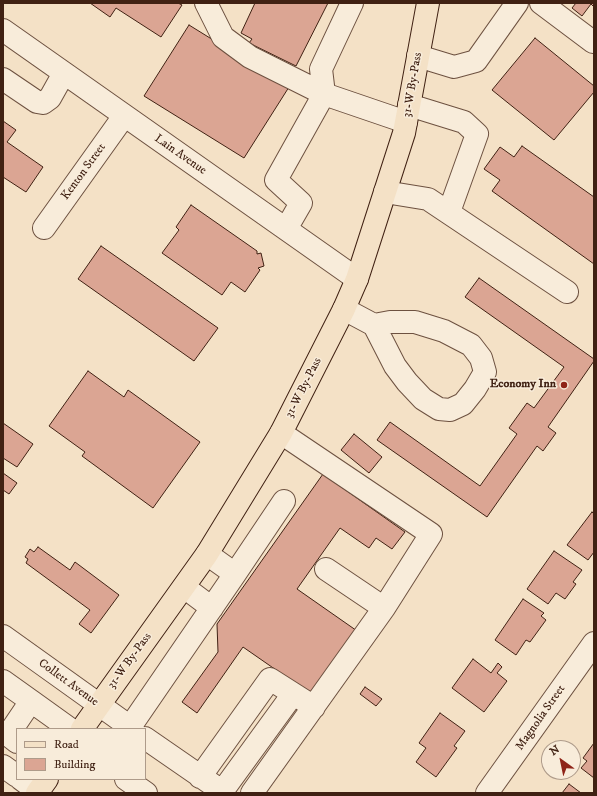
<!DOCTYPE html>
<style>
body{margin:0}
#map{position:relative;width:597px;height:796px;overflow:hidden;background:#f4e1c6;font-family:"IM FELL DW Pica",serif}
canvas{display:block}
.frame{position:absolute;inset:0;border:4px solid #402113;pointer-events:none}
.legend{position:absolute;left:16px;top:728px;width:130px;height:52px;box-sizing:border-box;background:#f8ecda;border:1px solid #ae9b8a;margin:0;padding:5px 7px;list-style:none;font-size:12px;color:#402113}
.legend li{display:flex;align-items:center;gap:8px;height:20px}
.legend b{width:20px;border:1px solid #ae9b8a}
.north{position:absolute;left:541px;top:740px;width:40px;height:40px;box-sizing:border-box;background:#f8ecda;border:1px solid #ae9b8a;border-radius:50%;rotate:327deg;font-size:11px;font-weight:700;line-height:16px;text-align:center;color:#402113}
.north::after{content:'';display:block;margin:auto;width:14px;height:18px;background:#8f2418;clip-path:polygon(50% 0,100% 100%,50% 72%,0 100%)}
</style>
<div id="map">
<canvas width="597" height="796"></canvas>
<div class="frame"></div>
<ul class="legend">
<li><b style="height:5px;background:#f4e1c6"></b>Road</li>
<li><b style="height:11px;background:#dba593"></b>Building</li>
</ul>
<div class="north">N</div>
</div>
<script>
const context = document.querySelector('canvas').getContext('2d');
context.lineJoin = 'round';
function paint(path, color) { context.fillStyle = color; context.fill(path, 'evenodd'); }
const poly = rows => new Path2D(rows.map(r => 'M' + r).join(''));
function stroke(path, color, width, dash) { context.strokeStyle = color; context.lineWidth = width; context.lineCap = dash ? 'butt' : 'round'; context.setLineDash(dash || []); context.stroke(path); }
function drawText(font, color, halo, rows, align = 'center') {
  context.font = font + ' "IM FELL DW Pica",serif'; context.lineWidth = 3; context.setLineDash([]); context.textBaseline = 'middle'; context.strokeStyle = halo; context.fillStyle = color; for (const [text, x, y, turn = 0] of rows) {
    context.save(); context.translate(x, y); context.rotate((+turn || 0) * Math.PI / 180); context.textAlign = isNaN(turn) ? turn : align; if (halo) context.strokeText(text, 0, 0); context.fillText(text, 0, 0); context.restore();
  }
}
const building = poly([
 [90,3,178,3,182,5,161,37,116,8,110,17,90,3],
 [255,3,328,3,296,66,249,43,252,39,241,33,255,3],
 [576,3,594,3,594,7,591,4,582,16,572,8,576,3],
 [189,25,289,87,244,158,144,96,189,25],
 [535,38,594,86,594,92,554,140,492,90,535,38],
 [3,121,16,130,7,142,43,167,26,192,3,177,3,121],
 [522,146,594,197,594,264,492,191,500,180,484,169,500,147,514,157,522,146],
 [191,205,257,251,257,254,261,253,264,266,258,268,260,270,245,292,231,282,222,295,162,253,179,230,176,227,191,205],
 [101,246,218,328,194,361,78,279,101,246],
 [479,278,594,359,594,361,548,427,556,433,543,451,537,446,487,517,377,440,390,422,480,486,517,434,509,428,527,403,534,408,564,367,465,297,479,278],
 [88,371,124,397,128,390,200,442,153,508,82,456,85,452,49,426,88,371],
 [3,423,33,444,17,467,3,458,3,423],
 [354,434,382,457,369,473,341,450,354,434],
 [3,473,17,483,9,494,3,490,3,473],
 [323,474,405,532,392,549,376,538,369,548,340,528,297,589,360,633,315,697,243,647,197,713,182,702,218,652,217,624,323,474],
 [592,512,594,514,594,552,588,560,567,545,592,512],
 [38,547,70,570,75,562,119,595,91,633,79,624,90,610,26,563,28,559,25,557,30,549,34,552,38,547],
 [554,551,582,570,573,582,576,584,565,599,556,593,548,604,527,589,554,551],
 [523,599,544,613,541,616,546,620,530,642,526,640,516,655,495,640,523,599],
 [473,659,491,673,498,663,502,667,497,673,507,681,484,712,452,688,473,659],
 [365,687,382,699,376,706,360,694,365,687],
 [440,713,465,731,454,746,457,748,436,777,416,762,426,748,419,743,440,713],
 [594,743,594,778,581,768,587,761,583,758,594,743],
 [569,784,581,793,562,793,569,784]
]);
paint(building, '#dba593');
stroke(building, '#402113', 1);
const minor = poly([
 [206,3,223,37,250,57,324,94],
 [541,3,593,42,594,41],
 [3,30,357,279],
 [418,56,454,67,476,61,517,3],
 [3,79,37,102,43,103,50,98,64,73],
 [324,94,321,69,352,3],
 [409,105,464,122,477,134,449,212],
 [385,192,428,199,567,292],
 [44,228,124,116],
 [286,229,301,203,276,180,324,94,406,122],
 [344,309,374,325,395,366,407,382,423,399,439,409,450,410,463,404,475,389,485,372,481,358,471,345,444,331,415,322,390,322,374,325],
 [207,554,235,574],
 [326,569,384,608],
 [184,587,212,608],
 [3,636,133,729],
 [3,681,31,701],
 [130,727,235,574,284,501],
 [145,738,213,785],
 [17,742,8,735,31,701,70,729],
 [3,766,17,776],
 [200,777,270,679,314,707],
 [21,779,40,793],
 [126,779,146,793],
 [221,793,293,694],
 [252,793,384,608,431,534,281,433],
 [487,793,594,643]
]);
const major = poly([
 [82,729,207,554,281,433,344,309,357,279,404,133,428,3],
 [37,793,47,779]
]);
stroke(minor, '#6d5140', 24);
stroke(major, '#402113', 24);
stroke(minor, '#f8ecda', 22);
stroke(major, '#f4e1c6', 22);
for (const [x, y, r, color] of [
 [564,385,4,"#8f2418"]
]) { const dot = new Path2D(); dot.arc(x, y, r, 0, 2 * Math.PI); context.fillStyle = color; context.fill(dot); stroke(dot, '#f8ecda', 1.5); }
drawText('12px', '#402113', '#f8ecda', [
 ["31-W By-Pass",413,85,-80],
 ["Lain Avenue",180,155,35],
 ["Kenton Street",84,172,-54],
 ["31-W By-Pass",304,388,-63],
 ["31-W By-Pass",130,661,-54],
 ["Collett Avenue",68,683,36],
 ["Magnolia Street",541,718,-55]
]);
drawText('bold 12px', '#402113', '#f8ecda', [
 ["Economy Inn",556,385]
], 'right');
</script>
